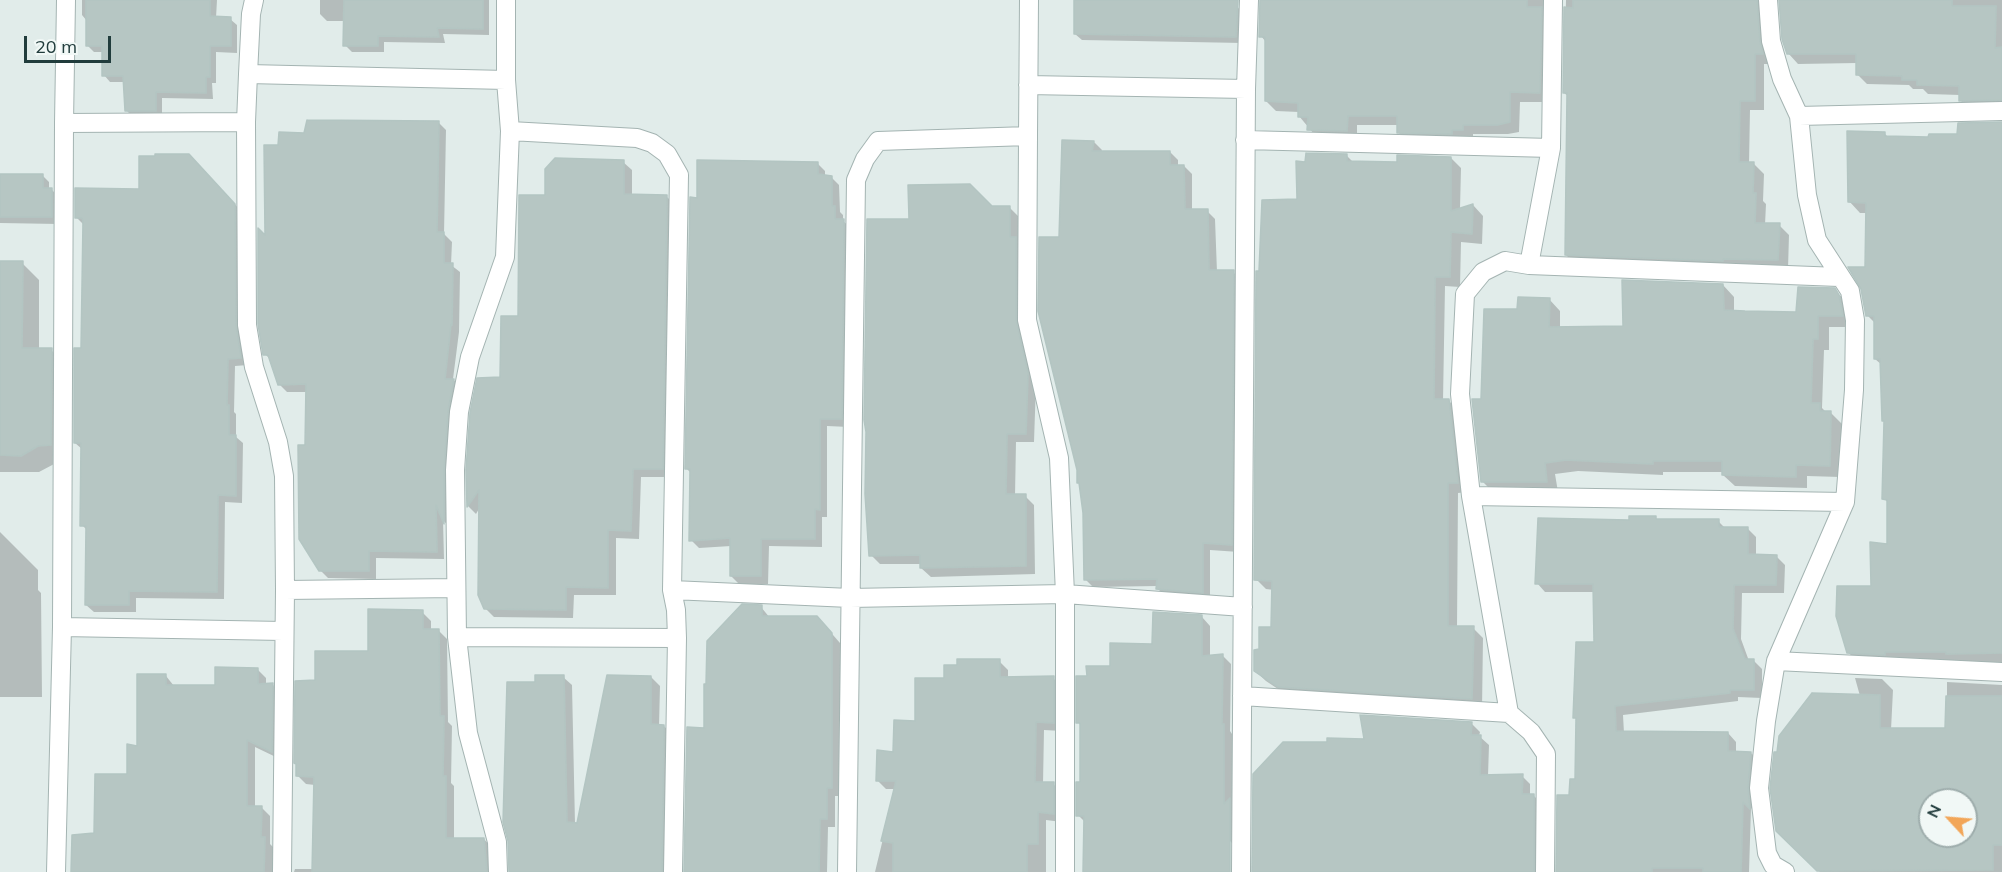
<!DOCTYPE html>
<style>
body{margin:0}
#map{position:relative;width:2002px;height:872px;overflow:hidden;background:#e1ecea;font-family:Mulish,sans-serif}
canvas{display:block}
.north{position:absolute;left:1918px;top:788px;width:60px;height:60px;box-sizing:border-box;background:#f1f8f6;border:2px solid #9eadac;border-radius:50%;rotate:296deg;font-size:16px;font-weight:700;line-height:24px;text-align:center;color:#213c3c}
.north::after{content:'';display:block;margin:auto;width:21px;height:27px;background:#f2a658;clip-path:polygon(50% 0,100% 100%,50% 72%,0 100%)}
.scale{position:absolute;left:24px;top:36px;width:87px;height:27px;box-sizing:border-box;border:3px solid #213c3c;border-top:0;padding-left:8px;font-size:18px;line-height:21px;white-space:nowrap;color:#213c3c;-webkit-text-stroke:4px #f1f8f6;paint-order:stroke}
</style>
<div id="map">
<canvas width="2002" height="872"></canvas>
<div class="north">N</div>
<div class="scale">20 m</div>
</div>
<script>
const context = document.querySelector('canvas').getContext('2d');
context.lineJoin = 'round';
function paint(path, color) { context.fillStyle = color; context.fill(path, 'evenodd'); }
const poly = rows => new Path2D(rows.map(r => 'M' + r).join(''));
function stroke(path, color, width, dash) { context.strokeStyle = color; context.lineWidth = width; context.lineCap = dash ? 'butt' : 'round'; context.setLineDash(dash || []); context.stroke(path); }
paint(poly([
 [82,0,217,0,216,18,230,19,237,25,237,53,216,52,216,83,212,83,213,99,162,98,162,117,133,117,126,110,125,82,110,82,104,75,104,52,94,52,87,45,87,21,82,15],
 [320,0,489,0,489,35,443,34,445,43,384,42,384,52,352,52,345,45,345,21,327,21,320,14],
 [1076,0,1232,0,1244,15,1243,43,1082,40,1075,34],
 [1262,0,1558,0,1550,102,1520,102,1519,132,1508,134,1473,134,1473,140,1408,142,1398,132,1398,125,1357,125,1357,141,1319,140,1299,116,1299,112,1276,111,1266,101,1266,42,1261,36],
 [1566,0,1772,0,1772,64,1764,64,1764,110,1750,110,1749,164,1754,164,1764,174,1763,201,1766,204,1765,225,1779,225,1789,235,1788,269,1576,265,1566,255,1568,96,1564,93],
 [1780,0,2002,0,2002,107,1970,110,1960,100,1960,95,1928,94,1923,89,1913,89,1909,85,1867,84,1857,74,1857,63,1798,64,1788,53],
 [439,123,446,130,444,234,452,242,451,265,460,272,459,332,453,379,461,388,451,529,443,520,444,559,376,558,376,579,328,578,320,570,307,446,307,392,287,392,279,384,272,361,265,354,266,238,279,147,306,135],
 [1884,133,1888,137,2002,148,2002,671,1859,664,1848,652,1889,546,1889,504,1884,498,1885,422,1882,365,1875,359,1876,324,1867,315,1867,213,1860,213,1849,201],
 [1094,142,1102,150,1101,153,1170,152,1178,160,1178,166,1184,166,1192,174,1192,211,1207,211,1215,219,1217,272,1233,272,1241,280,1239,552,1210,550,1210,600,1166,597,1158,589,1158,586,1093,587,1085,579,1084,513,1061,239],
 [1346,155,1354,163,1398,164,1451,158,1461,168,1460,209,1473,205,1483,216,1482,244,1461,242,1460,287,1445,286,1443,401,1449,401,1459,411,1468,492,1458,493,1457,628,1473,628,1483,638,1482,709,1290,697,1266,681,1255,671,1260,651,1273,629,1274,590,1266,589,1256,579,1260,272,1298,200,1307,163],
 [623,162,632,170,632,196,667,197,675,205,670,477,641,477,639,539,616,538,616,595,574,595,573,618,494,617,485,608,480,507,476,514,468,506,468,470,502,378,519,318,547,196],
 [196,163,242,212,248,365,235,366,234,412,236,414,236,437,243,443,242,503,225,502,224,599,136,598,136,612,94,612,86,605,88,531,82,525,82,449,75,443,82,350,84,225,76,217,140,190],
 [817,163,825,171,825,176,831,177,839,185,840,212,843,215,843,221,852,229,849,427,827,426,827,517,822,517,822,547,769,546,768,584,739,584,731,576,731,546,699,548,691,540,692,474,687,469,699,199],
 [0,175,42,175,49,182,49,190,52,190,59,197,58,224,0,223],
 [992,207,1009,207,1018,216,1018,241,1025,247,1036,383,1034,442,1016,442,1015,496,1025,496,1034,505,1035,574,931,577,921,568,921,564,880,564,871,555,910,221],
 [0,262,22,263,39,280,39,350,51,350,69,367,56,463,39,472,0,472],
 [1723,285,1734,297,1734,312,1798,313,1834,290,1846,301,1853,327,1829,327,1829,350,1824,350,1822,408,1827,413,1831,413,1842,424,1840,477,1807,476,1807,488,1735,486,1723,475,1723,472,1663,472,1663,475,1578,471,1555,474,1558,492,1494,493,1482,481,1482,401,1519,310,1549,299,1560,311,1560,328,1625,327],
 [1655,518,1658,521,1718,521,1726,529,1748,529,1756,537,1756,556,1776,556,1785,565,1784,593,1742,593,1741,639,1749,661,1754,661,1762,669,1762,698,1738,697,1738,701,1623,715,1624,733,1728,733,1736,742,1736,753,1751,753,1759,761,1758,814,1751,808,1749,872,1558,872,1571,797,1577,781,1578,720,1575,717,1596,644,1595,592,1545,592,1537,583,1631,521],
 [0,532,38,570,38,590,41,593,42,697,0,697],
 [761,607,770,618,826,627,840,643,840,796,835,796,835,827,828,827,827,872,686,872,705,730],
 [422,612,431,621,431,630,438,630,447,639,448,722,452,726,451,783,454,786,454,840,484,839,492,848,494,872,294,872,295,869,313,869,315,785,306,784,298,776,316,681,369,652],
 [1202,617,1210,626,1210,657,1222,655,1231,664,1230,731,1232,734,1233,802,1238,849,1227,838,1227,872,1085,872,1085,822,1078,815,1081,784,1081,726,1078,722,1088,677,1153,646],
 [999,661,1008,670,1008,678,1053,678,1062,687,1062,731,1044,730,1043,784,1053,784,1062,792,1062,822,1046,820,1046,872,875,872,895,789,886,789,877,780,945,680],
 [258,670,266,678,266,684,272,684,281,693,280,759,255,747,255,808,262,808,270,816,270,844,273,847,273,872,73,872,128,776,166,676,174,686,216,687],
 [563,677,572,685,575,824,578,825,651,677,660,686,659,726,664,726,672,735,670,872,511,872,536,684],
 [1855,678,1882,679,1893,690,1891,730,1947,729,1947,682,2002,685,2002,872,1820,872,1777,830,1860,696],
 [1930,800,1966,800,1966,836,1930,836],
 [1471,723,1480,732,1479,736,1489,745,1488,776,1522,776,1530,784,1530,795,1534,796,1542,804,1542,872,1261,872,1328,744,1365,740]
]), '#0003');
const building = poly([
 [86,0,210,0,210,16,231,17,231,46,210,46,210,77,206,77,206,93,156,92,156,111,125,111,123,76,102,76,102,46,86,46,86,0],
 [344,0,483,0,483,29,437,28,439,37,378,36,378,46,343,46,344,0],
 [1074,0,1238,0,1236,37,1074,34,1074,0],
 [1260,0,1527,0,1527,7,1542,7,1540,93,1510,92,1510,122,1497,125,1463,125,1463,130,1452,130,1452,134,1397,133,1397,116,1348,116,1347,131,1307,130,1308,117,1298,117,1298,103,1265,101,1265,37,1259,37,1260,0],
 [1573,0,1757,0,1760,42,1763,54,1755,54,1755,101,1740,101,1739,162,1754,162,1753,193,1756,193,1755,223,1780,223,1778,260,1723,259,1723,261,1565,255,1567,93,1563,93,1564,7,1573,8,1573,0],
 [1779,0,1952,0,1952,6,1996,6,1995,48,2002,47,2002,100,1959,101,1959,86,1917,85,1917,80,1902,80,1902,76,1856,75,1856,54,1787,54,1782,39,1779,0],
 [307,120,439,121,437,232,444,232,444,263,453,263,452,325,451,324,445,379,454,379,448,411,444,469,444,524,436,505,437,552,369,551,369,571,319,571,299,539,298,445,305,445,306,384,278,385,268,355,263,355,258,324,258,228,265,235,264,145,278,145,279,132,304,133,307,120],
 [2002,122,2002,653,1946,654,1946,652,1885,652,1885,655,1847,653,1836,616,1837,586,1871,586,1870,542,1887,544,1887,500,1882,499,1884,421,1882,421,1880,359,1874,359,1874,316,1866,316,1861,289,1848,267,1865,267,1866,203,1848,202,1847,131,1885,132,1885,136,1928,137,1929,134,1957,134,1958,123,2002,122],
 [1062,140,1094,141,1092,151,1170,151,1170,165,1184,165,1185,209,1208,209,1209,270,1234,270,1232,545,1203,543,1203,593,1156,589,1157,579,1084,580,1083,513,1079,483,1077,483,1077,470,1038,311,1039,237,1059,237,1062,140],
 [1306,153,1347,154,1347,161,1397,162,1397,155,1451,157,1451,211,1473,204,1472,234,1451,232,1450,277,1435,277,1434,399,1449,399,1458,483,1448,483,1448,626,1474,626,1472,699,1278,687,1254,671,1254,650,1259,649,1259,627,1271,627,1272,581,1254,580,1256,271,1259,271,1262,200,1297,199,1296,161,1305,162,1306,153],
 [155,154,189,154,235,204,236,325,241,358,228,359,227,405,229,405,229,435,236,435,236,496,218,495,217,592,129,591,129,605,85,605,86,526,80,526,81,443,74,443,74,348,81,348,83,221,82,218,75,218,75,188,139,189,139,156,155,156,155,154],
 [555,158,624,160,624,194,667,195,663,469,633,469,631,531,608,530,608,588,566,587,566,610,484,609,478,595,479,490,467,507,466,470,470,413,477,378,500,377,501,316,518,316,519,195,545,195,545,169,555,158],
 [697,160,818,162,818,174,832,176,832,206,835,206,835,219,844,219,842,419,820,419,820,510,815,509,815,539,761,539,761,576,730,576,730,538,689,541,690,469,685,469,690,197,697,198,697,160],
 [0,174,43,174,43,188,52,188,52,217,0,217,0,174],
 [970,184,992,206,1010,206,1010,237,1016,237,1016,320,1028,373,1026,434,1007,434,1006,494,1026,494,1026,566,920,568,920,555,869,556,865,494,866,432,864,420,867,219,909,219,908,185,970,184],
 [0,261,23,261,22,348,52,348,51,445,38,446,21,456,0,455,0,261],
 [1622,280,1723,284,1724,310,1745,311,1796,312,1798,287,1835,288,1839,295,1843,316,1818,316,1818,339,1813,339,1811,403,1820,403,1820,411,1831,411,1830,466,1796,465,1796,477,1722,475,1722,461,1653,461,1653,464,1566,460,1545,463,1547,482,1481,482,1472,399,1481,399,1484,309,1517,309,1518,297,1550,298,1549,327,1623,326,1622,280],
 [1629,516,1656,516,1656,519,1719,519,1719,527,1748,527,1748,554,1777,555,1776,585,1734,585,1733,629,1745,659,1754,659,1754,690,1730,690,1730,693,1615,706,1616,731,1728,732,1728,751,1751,752,1748,787,1750,809,1743,802,1741,872,1703,872,1703,868,1652,868,1652,872,1556,872,1557,795,1569,795,1570,779,1575,779,1576,718,1573,718,1576,642,1594,642,1593,584,1535,584,1538,518,1629,520,1629,516],
 [742,604,762,605,762,616,817,616,832,633,832,788,827,788,827,819,820,819,819,872,684,872,687,727,704,728,704,684,706,684,707,641,742,604],
 [368,609,423,610,423,629,439,629,440,716,444,716,443,776,446,776,446,838,484,838,487,872,312,872,314,777,296,776,296,764,294,763,295,681,315,680,315,651,368,651,368,609],
 [1153,612,1202,615,1202,656,1223,654,1222,724,1224,724,1224,804,1230,798,1230,872,1083,872,1084,816,1076,816,1076,782,1080,782,1080,723,1076,723,1076,676,1087,676,1086,666,1110,666,1110,643,1152,644,1153,612],
 [957,659,1000,659,1000,677,1054,676,1054,723,1036,722,1035,782,1054,782,1054,814,1038,812,1038,844,1027,844,1027,872,893,872,893,843,881,841,896,781,876,781,877,750,893,752,894,720,915,721,915,678,944,678,944,665,957,665,957,659],
 [215,667,258,668,258,684,273,683,272,752,247,740,247,806,262,806,261,837,265,837,264,872,71,872,72,835,94,833,95,774,127,774,127,744,137,746,137,674,166,674,166,685,215,685,215,667],
 [535,675,564,675,567,822,577,823,607,675,651,676,651,724,664,725,662,872,509,872,508,841,503,822,507,682,535,682,535,675],
 [1812,693,1880,695,1880,728,1945,728,1946,696,2002,696,2002,845,1993,845,1993,870,1817,871,1776,831,1770,788,1774,752,1777,752,1779,736,1812,693],
 [1930,800,1966,800,1966,836,1930,836,1930,800],
 [1360,715,1472,722,1471,735,1481,735,1480,775,1523,774,1522,794,1534,794,1534,872,1252,872,1253,774,1283,742,1327,742,1327,738,1364,739,1360,715]
]);
paint(building, '#b6c6c3');
stroke(building, '#b3c5c2', 1.5);
const minor = poly([
 [254,0,251,14,248,74,506,80],
 [1768,0,1771,41,1782,79,1799,116,1807,195,1817,240,1850,291,1855,320,1854,390,1845,502,1776,661,1766,721,1759,788,1767,853,1773,865,1785,872],
 [248,74,246,122,247,325,254,367,278,442,284,476,285,590,282,872],
 [1028,85,1246,89],
 [1799,116,2002,111],
 [64,123,246,122],
 [510,131,637,138,652,143,667,154,679,175,672,590,676,610,677,638,673,872],
 [1028,136,1027,320,1059,458,1065,594,1065,872],
 [1245,140,1551,148],
 [1529,265,1839,277],
 [1471,496,1460,394,1465,294,1483,272,1505,261,1529,265,1551,148,1553,0],
 [285,590,456,588],
 [672,590,850,598,1065,594,1243,607],
 [62,627,283,631],
 [457,637,677,638],
 [1776,661,2002,672],
 [1242,696,1509,713,1531,732,1546,754,1545,872],
 [1509,713,1471,496,1845,502],
 [56,872,62,627,64,123,66,0],
 [498,872,497,842,468,733,457,637,455,470,459,412,470,357,505,257,510,131,506,80,506,0],
 [847,872,856,180,865,159,878,141,1028,136,1029,0],
 [1241,872,1246,89,1249,0]
]);
stroke(minor, '#a4b4b2', 20);
stroke(minor, '#fff', 18);
</script>
